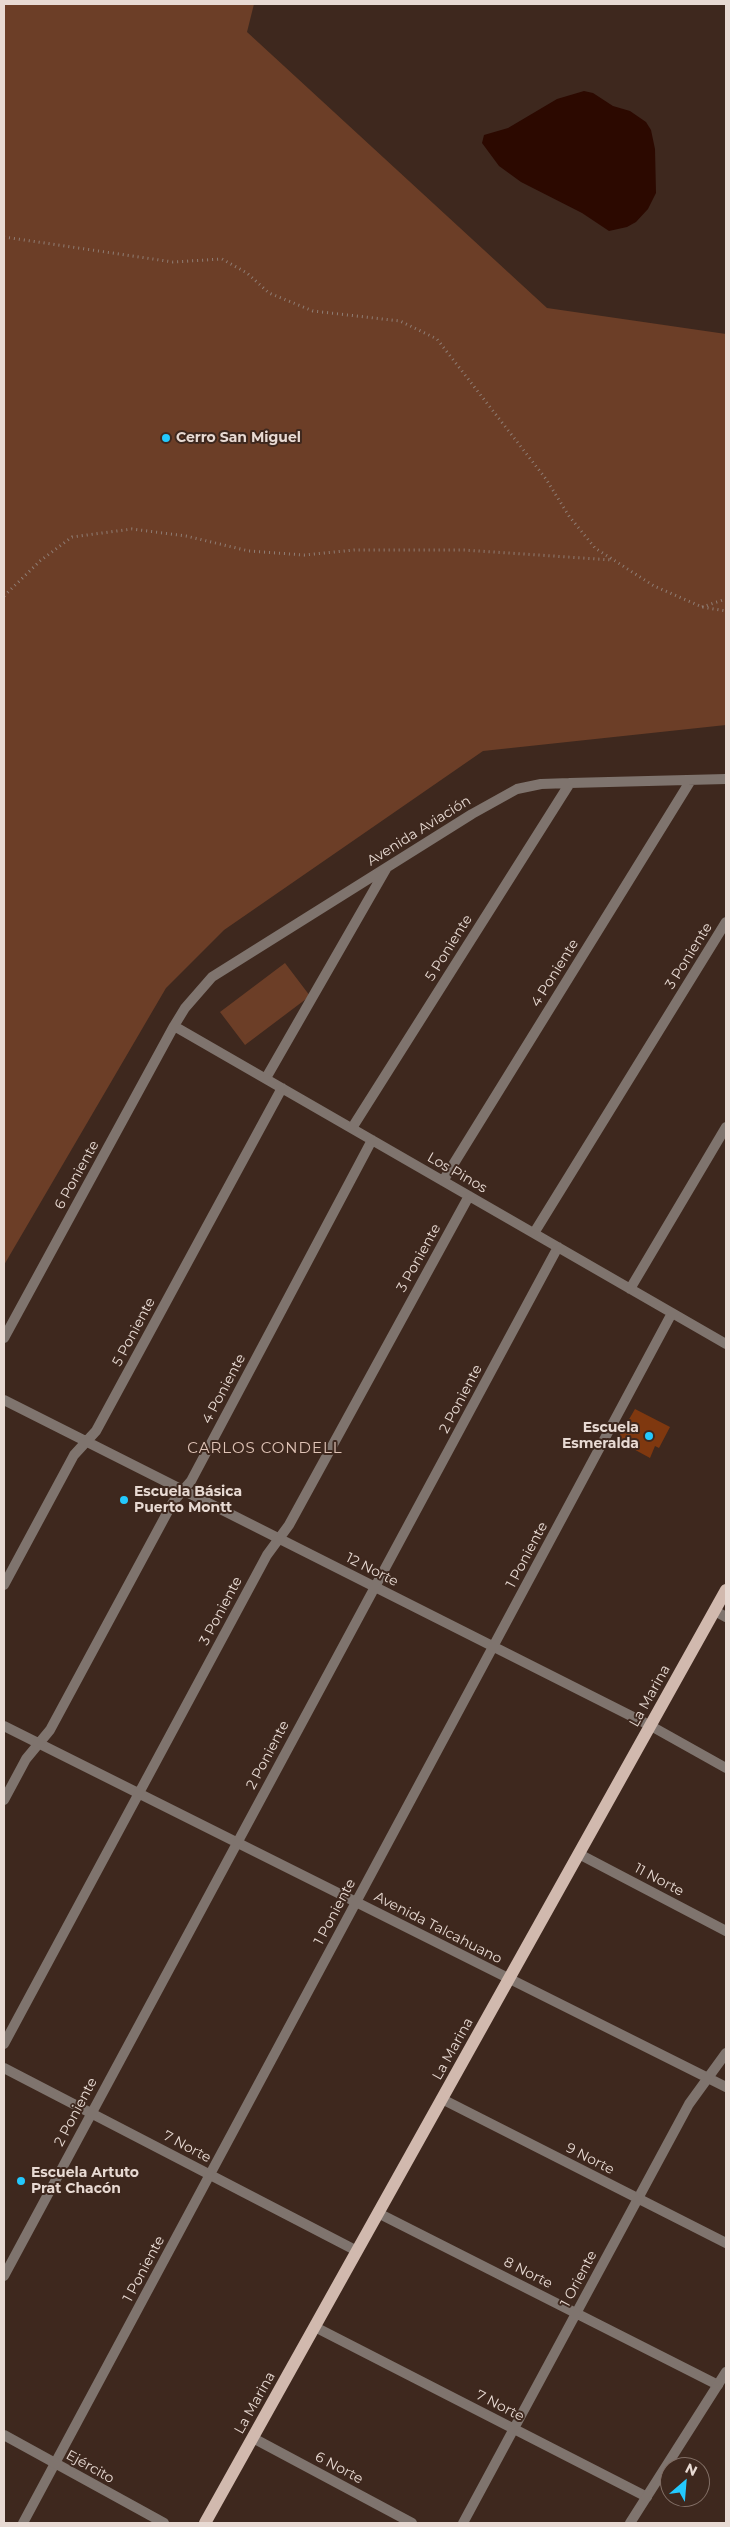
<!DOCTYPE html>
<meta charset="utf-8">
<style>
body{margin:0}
#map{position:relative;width:730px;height:2527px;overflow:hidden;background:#3e281e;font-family:Montserrat,sans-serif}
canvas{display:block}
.frame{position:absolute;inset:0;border:5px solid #e8dad3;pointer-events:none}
.north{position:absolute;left:660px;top:2457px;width:50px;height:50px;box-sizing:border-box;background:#3e281e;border:1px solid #826f66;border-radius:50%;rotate:27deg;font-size:14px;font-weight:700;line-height:20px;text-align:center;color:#e8dad3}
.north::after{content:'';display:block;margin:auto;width:18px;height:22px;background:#23c9fe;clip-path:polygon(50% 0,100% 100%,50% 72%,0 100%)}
</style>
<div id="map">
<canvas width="730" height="2527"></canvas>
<div class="frame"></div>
<div class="north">N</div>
</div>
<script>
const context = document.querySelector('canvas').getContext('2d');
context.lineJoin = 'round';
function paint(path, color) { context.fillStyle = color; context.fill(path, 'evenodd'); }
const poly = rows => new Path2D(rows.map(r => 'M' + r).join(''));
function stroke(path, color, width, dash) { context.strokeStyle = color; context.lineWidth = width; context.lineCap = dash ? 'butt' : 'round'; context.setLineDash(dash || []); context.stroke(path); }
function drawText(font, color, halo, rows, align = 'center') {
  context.font = font + ' Montserrat,sans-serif'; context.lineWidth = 4; context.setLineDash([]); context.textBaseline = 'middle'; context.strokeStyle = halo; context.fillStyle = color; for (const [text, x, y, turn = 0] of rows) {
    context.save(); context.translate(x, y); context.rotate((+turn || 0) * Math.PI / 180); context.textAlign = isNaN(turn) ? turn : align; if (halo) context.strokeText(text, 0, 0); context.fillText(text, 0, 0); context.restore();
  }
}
paint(poly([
 [4,4,254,4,247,32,547,308,726,334,726,725,483,751,224,930,166,988,4,1265],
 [285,963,310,996,245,1045,220,1012]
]), '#6c3e27');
paint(poly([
 [584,91,593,93,613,106,630,111,646,122,651,130,655,149,656,193,648,209,636,222,627,227,609,231,582,213,521,182,499,166,482,143,484,135,508,128,557,99]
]), '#2c0900');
paint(poly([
 [635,1409,670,1427,659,1448,655,1446,650,1458,617,1440]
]), '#7f380f');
stroke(poly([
 [4,237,173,262,222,259,247,273,269,293,313,311,400,321,437,339,546,479,569,516,595,548,654,586,702,607,726,611],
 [4,596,40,561,72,537,132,529,186,536,249,551,304,555,354,550,464,550,612,560],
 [702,607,726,599]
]), '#8f7d74', 3, [1, 4]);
stroke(poly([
 [174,1026,726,1344],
 [266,1078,386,869],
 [352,1128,570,783],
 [443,1181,691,780],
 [534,1233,726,922],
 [630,1289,726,1127],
 [4,1338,174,1026,185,1008,212,977,472,814,517,789,541,784,570,783,726,779],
 [4,1400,651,1726,726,1768],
 [4,1585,74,1455,96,1431,282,1088],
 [715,1611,726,1617],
 [4,1726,726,2087],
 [4,1800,26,1759,50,1730,173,1502,191,1481,372,1140],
 [579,1854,726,1931],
 [4,2044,267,1555,289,1525,469,1196],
 [4,2068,357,2251],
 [442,2099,726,2243],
 [378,2213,718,2385],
 [4,2276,558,1247],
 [315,2327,647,2497],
 [253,2438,412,2523],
 [23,2523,672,1313],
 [463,2523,689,2104,726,2053]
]), '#7f746e', 10);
stroke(poly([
 [4,2435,164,2523],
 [630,2523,726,2372]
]), '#7f746e', 10);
stroke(poly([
 [205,2523,726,1590]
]), '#d1b9ae', 12);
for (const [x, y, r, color] of [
 [166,438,5,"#23c9fe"],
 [649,1436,5,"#23c9fe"],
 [124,1500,5,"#23c9fe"],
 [21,2181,5,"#23c9fe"]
]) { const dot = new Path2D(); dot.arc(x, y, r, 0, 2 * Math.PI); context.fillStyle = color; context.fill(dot); stroke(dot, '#3e281e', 2); }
drawText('bold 14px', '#e8dad3', '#3e281e', [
 ["Cerro San Miguel",176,438],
 ["Escuela",639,1428,"right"],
 ["Esmeralda",639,1444,"right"],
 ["Escuela Básica",134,1492],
 ["Puerto Montt",134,1508],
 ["Escuela Artuto",31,2173],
 ["Prat Chacón",31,2189]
], 'left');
drawText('14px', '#e8dad3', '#3e281e', [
 ["Avenida Aviación",419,831,-32],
 ["5 Poniente",449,948,-58],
 ["3 Poniente",689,956,-58],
 ["4 Poniente",555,973,-58],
 ["Los Pinos",457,1173,30],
 ["6 Poniente",77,1175,-61],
 ["3 Poniente",419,1258,-61],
 ["5 Poniente",134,1332,-62],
 ["4 Poniente",224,1389,-62],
 ["2 Poniente",461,1399,-62],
 ["1 Poniente",527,1555,-62],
 ["12 Norte",372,1570,27],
 ["3 Poniente",221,1611,-62],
 ["La Marina",650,1696,-61],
 ["2 Poniente",268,1755,-62],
 ["11 Norte",659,1880,28],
 ["1 Poniente",335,1912,-62],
 ["Avenida Talcahuano",438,1928,27],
 ["La Marina",453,2049,-61],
 ["2 Poniente",76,2112,-62],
 ["7 Norte",187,2147,28],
 ["9 Norte",590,2159,27],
 ["1 Poniente",144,2269,-62],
 ["8 Norte",528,2273,27],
 ["1 Oriente",579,2279,-62],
 ["La Marina",255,2403,-61],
 ["7 Norte",500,2406,27],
 ["Ejército",90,2467,29],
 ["6 Norte",339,2468,28]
]);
context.letterSpacing = '1px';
drawText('15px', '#e0c4b7', '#3e281e', [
 ["CARLOS CONDELL",265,1449]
]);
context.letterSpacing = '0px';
</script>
